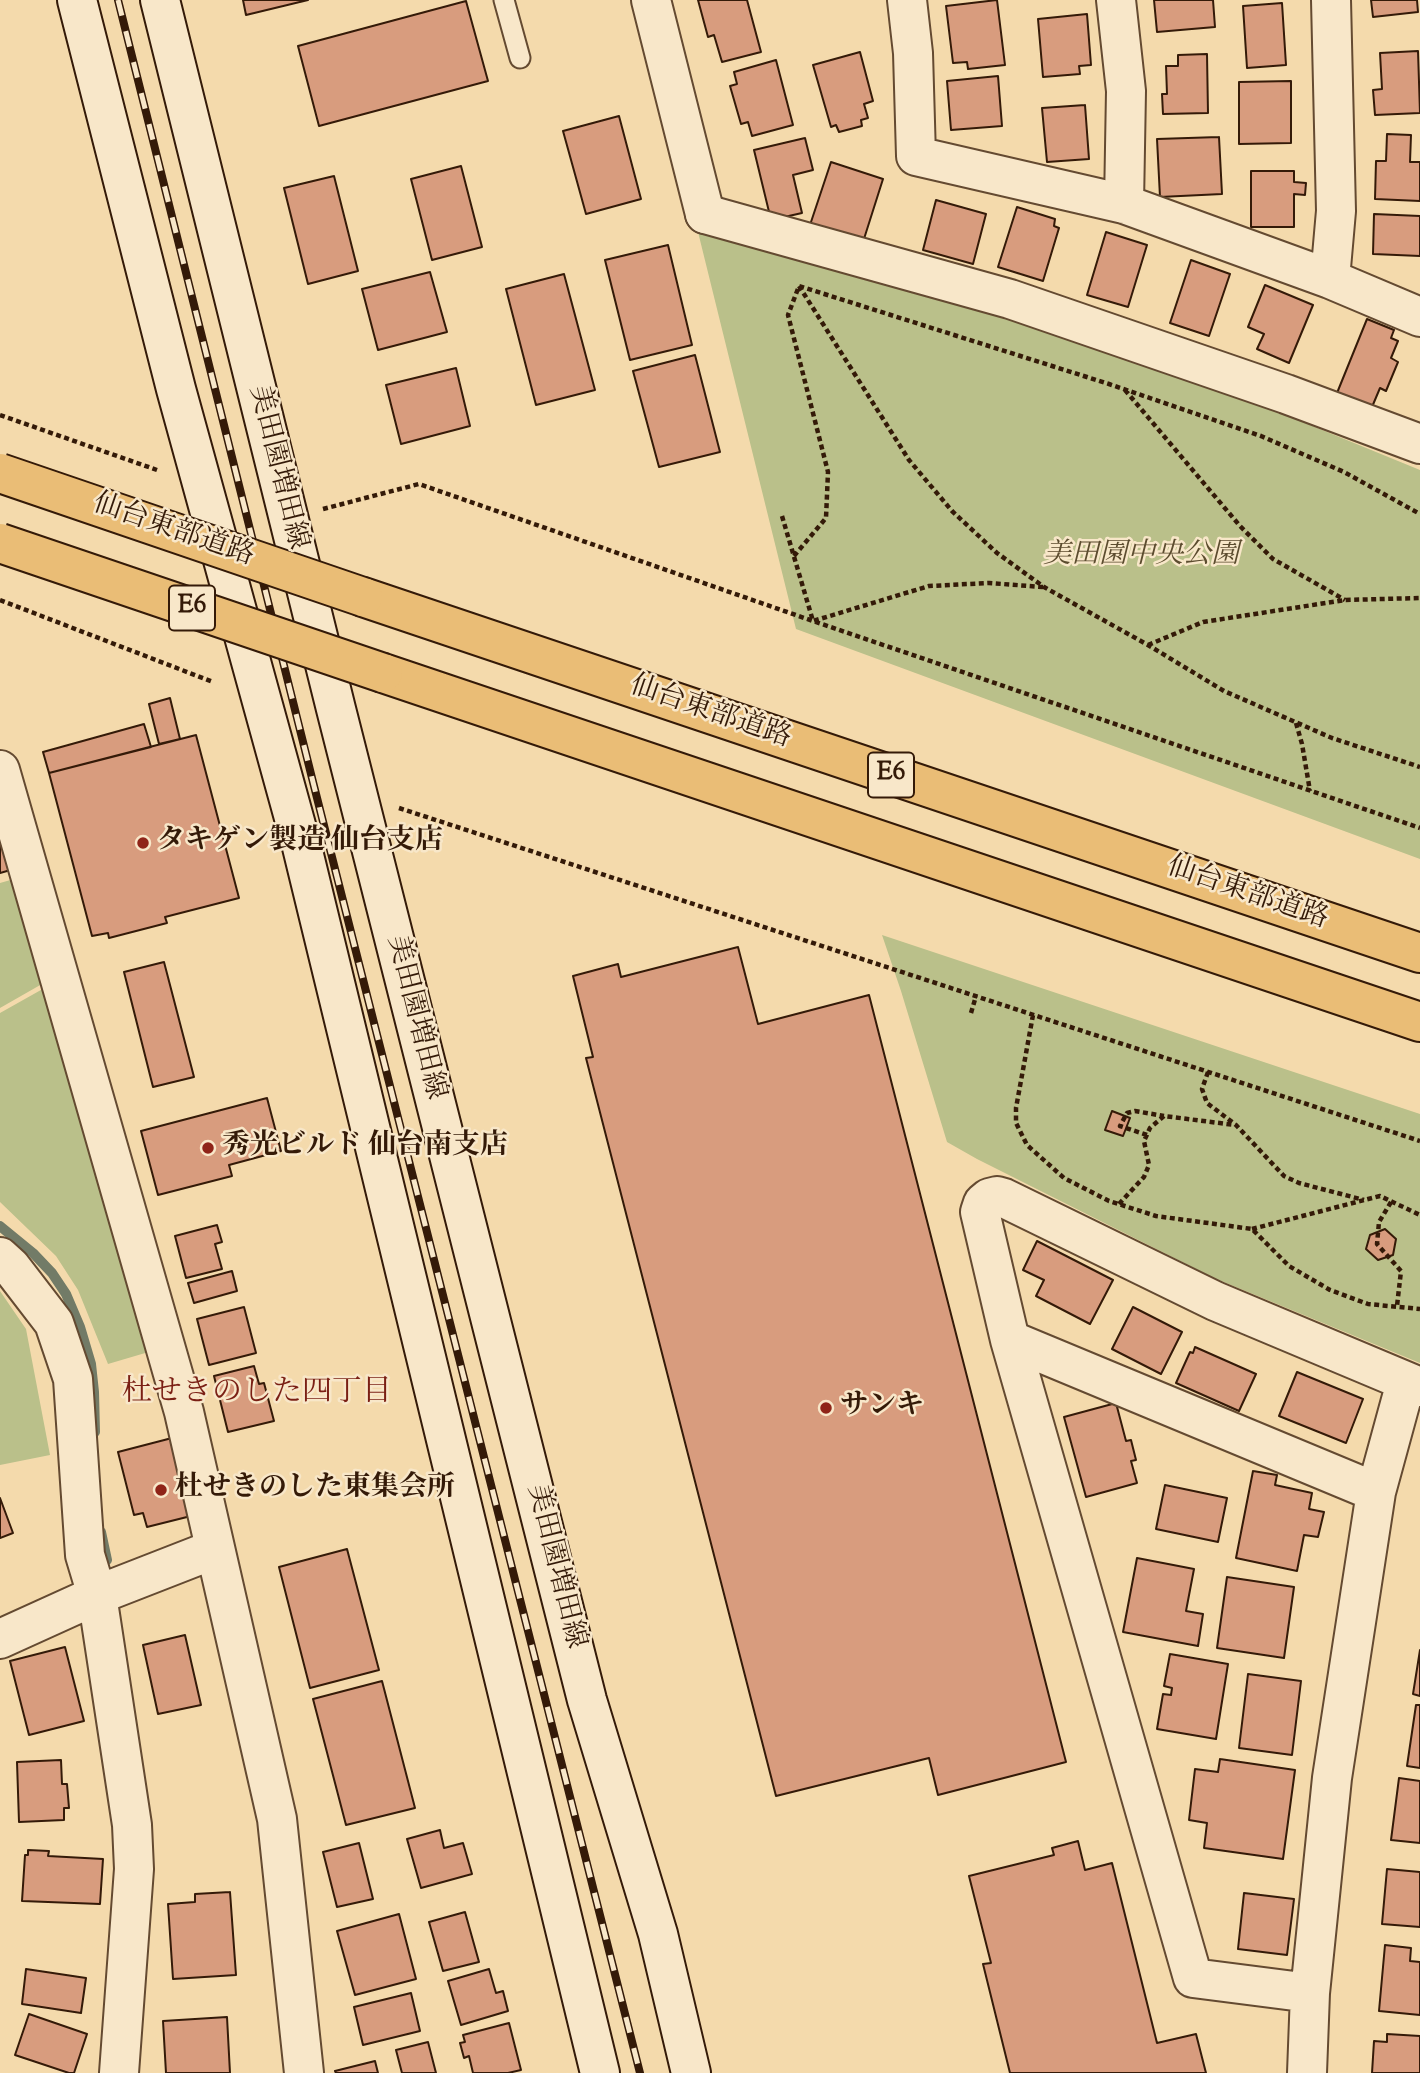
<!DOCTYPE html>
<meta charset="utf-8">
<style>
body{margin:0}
canvas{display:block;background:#f4daac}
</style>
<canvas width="1420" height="2073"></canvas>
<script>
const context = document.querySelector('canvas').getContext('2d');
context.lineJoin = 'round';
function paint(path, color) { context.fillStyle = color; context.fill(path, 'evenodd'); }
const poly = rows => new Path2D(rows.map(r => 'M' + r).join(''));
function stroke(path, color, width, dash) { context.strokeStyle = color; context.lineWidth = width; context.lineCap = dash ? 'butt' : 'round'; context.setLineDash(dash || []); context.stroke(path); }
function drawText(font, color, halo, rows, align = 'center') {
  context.font = font + ' "Sorts Mill Goudy","Noto Serif JP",serif'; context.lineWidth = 5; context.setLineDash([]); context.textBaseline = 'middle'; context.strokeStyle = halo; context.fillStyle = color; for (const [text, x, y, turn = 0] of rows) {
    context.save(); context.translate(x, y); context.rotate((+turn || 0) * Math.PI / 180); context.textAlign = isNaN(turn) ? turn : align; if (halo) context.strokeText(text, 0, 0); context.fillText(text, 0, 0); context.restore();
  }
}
paint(poly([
 [698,232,1007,317,1205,382,1420,470,1420,859,796,629],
 [21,877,49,980,0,1008,0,883],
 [882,935,1420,1114,1420,1363,1214,1278,977,1159,947,1142,901,991],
 [48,986,152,1351,108,1364,78,1290,56,1256,0,1202,0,1013],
 [0,1291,26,1329,50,1455,0,1465]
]), '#bac08a');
stroke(poly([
 [0,1226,33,1253,52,1273,66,1294,80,1327,91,1364,94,1392,95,1432],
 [101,1532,107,1560]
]), '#727b67', 10);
const building = poly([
 [243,0,308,0,246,15,243,0],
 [698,0,747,0,761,52,722,62,714,35,708,37,698,0],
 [997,0,1005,65,968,69,967,62,953,63,946,6,997,0],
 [1154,0,1213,0,1215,27,1157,32,1154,0],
 [1371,0,1417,0,1418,12,1373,17,1371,0],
 [466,1,488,81,319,126,298,46,466,1],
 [1282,3,1286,65,1247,68,1243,6,1282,3],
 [1087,14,1091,65,1079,66,1080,74,1043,77,1038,19,1087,14],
 [1418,51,1420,113,1375,115,1373,90,1382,89,1380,53,1418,51],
 [860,52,873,101,864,104,868,118,861,120,862,126,839,132,836,125,831,127,813,65,860,52],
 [1207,54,1208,113,1163,114,1162,94,1167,94,1166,66,1178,66,1178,55,1207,54],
 [776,60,793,125,752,136,748,122,741,124,730,86,737,84,734,72,776,60],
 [998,76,1002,126,951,130,947,81,998,76],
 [1291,81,1291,143,1239,144,1239,82,1291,81],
 [1085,105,1089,159,1047,162,1042,108,1085,105],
 [619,116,641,199,586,214,563,131,619,116],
 [1387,134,1411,135,1410,162,1420,162,1420,201,1375,199,1376,161,1386,161,1387,134],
 [1219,137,1222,194,1160,197,1157,139,1219,137],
 [805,138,813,170,793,175,802,213,771,220,754,150,805,138],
 [831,162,883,179,863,242,810,225,831,162],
 [461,166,482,247,432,260,411,179,461,166],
 [1251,171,1294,171,1294,182,1306,183,1305,195,1294,194,1294,227,1251,227,1251,171],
 [334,176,358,271,308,284,284,188,334,176],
 [936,200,986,214,973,264,923,250,936,200],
 [1017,207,1055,219,1054,226,1059,228,1043,281,998,267,1017,207],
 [1374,214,1420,216,1420,256,1373,254,1374,214],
 [1106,232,1147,245,1128,307,1087,295,1106,232],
 [668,245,692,345,630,360,605,260,668,245],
 [1191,260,1230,274,1209,336,1170,323,1191,260],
 [430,272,447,332,378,350,362,289,430,272],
 [564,274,595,390,536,405,506,289,564,274],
 [1265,285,1313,305,1289,363,1257,349,1264,334,1248,327,1265,285],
 [1367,319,1394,330,1391,338,1398,341,1391,358,1398,362,1386,391,1380,388,1372,407,1337,393,1367,319],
 [695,355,720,452,659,467,633,371,695,355],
 [456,368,470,426,401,444,386,385,456,368],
 [170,698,180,739,159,744,149,704,170,698],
 [144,724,151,747,49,773,43,752,144,724],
 [196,735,239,898,165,917,167,923,109,938,108,933,92,936,49,773,196,735],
 [0,838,14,869,0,873,0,838],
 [738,947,758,1024,869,995,1066,1762,938,1795,929,1758,776,1796,586,1058,593,1057,573,976,618,964,621,977,738,947],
 [164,962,194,1077,153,1087,124,972,164,962],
 [267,1098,281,1151,229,1165,232,1176,158,1195,141,1131,267,1098],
 [1112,1111,1130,1118,1123,1136,1105,1130,1112,1111],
 [217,1225,222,1242,215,1244,222,1269,186,1278,175,1236,217,1225],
 [1385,1229,1396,1239,1393,1255,1378,1260,1366,1249,1370,1235,1385,1229],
 [1037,1241,1113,1280,1090,1324,1036,1296,1044,1280,1023,1270,1037,1241],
 [232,1271,237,1291,194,1303,188,1283,232,1271],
 [244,1307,256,1353,209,1365,197,1319,244,1307],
 [1133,1307,1182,1332,1161,1374,1112,1349,1133,1307],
 [1195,1347,1256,1374,1239,1411,1176,1383,1190,1352,1193,1353,1195,1347],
 [254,1366,259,1384,264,1383,274,1421,228,1432,214,1376,254,1366],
 [1297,1372,1363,1399,1346,1443,1279,1416,1297,1372],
 [1116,1403,1126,1441,1131,1440,1136,1460,1131,1461,1137,1483,1086,1497,1064,1417,1116,1403],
 [172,1438,191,1516,147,1527,143,1513,134,1515,118,1452,172,1438],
 [1253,1471,1277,1475,1275,1485,1312,1493,1309,1509,1324,1512,1318,1537,1304,1535,1297,1571,1236,1558,1253,1471],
 [1165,1485,1227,1498,1218,1542,1156,1529,1165,1485],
 [0,1498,13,1533,0,1538,0,1498],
 [347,1549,379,1670,310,1688,279,1567,347,1549],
 [1137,1558,1194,1569,1186,1611,1203,1614,1198,1646,1123,1632,1137,1558],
 [1227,1577,1294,1587,1284,1658,1217,1648,1227,1577],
 [185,1635,201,1705,158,1714,143,1645,185,1635],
 [65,1647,84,1721,29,1735,10,1661,65,1647],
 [1420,1650,1420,1696,1413,1694,1420,1650],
 [1170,1654,1228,1664,1216,1739,1157,1729,1163,1694,1171,1695,1172,1688,1164,1686,1170,1654],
 [1248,1674,1301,1681,1292,1755,1239,1748,1248,1674],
 [382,1681,415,1808,346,1825,313,1699,382,1681],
 [1416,1705,1420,1705,1420,1768,1407,1766,1416,1705],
 [1220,1759,1295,1770,1283,1859,1204,1848,1207,1823,1189,1820,1195,1769,1218,1772,1220,1759],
 [61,1760,62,1784,67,1784,69,1808,64,1808,64,1820,19,1822,17,1762,61,1760],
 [1399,1778,1420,1781,1420,1843,1391,1840,1399,1778],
 [440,1830,444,1848,463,1843,472,1874,421,1888,407,1839,440,1830],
 [1078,1841,1085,1870,1112,1863,1157,2043,1196,2034,1206,2073,1010,2073,983,1964,991,1963,969,1876,1054,1855,1052,1848,1078,1841],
 [359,1843,373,1899,337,1907,323,1852,359,1843],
 [28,1850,49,1851,48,1856,103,1859,100,1904,22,1901,25,1855,28,1855,28,1850],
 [1387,1869,1420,1872,1420,1927,1382,1924,1387,1869],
 [230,1892,236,1975,173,1979,168,1904,195,1902,195,1894,230,1892],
 [1244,1893,1294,1899,1287,1955,1238,1949,1244,1893],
 [465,1912,479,1962,443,1971,429,1922,465,1912],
 [399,1914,416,1979,355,1995,337,1931,399,1914],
 [1385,1945,1411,1948,1410,1961,1420,1962,1420,2015,1379,2011,1385,1945],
 [26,1969,86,1978,81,2013,22,2004,26,1969],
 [489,1969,496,1993,503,1991,508,2011,461,2025,448,1981,489,1969],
 [411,1993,420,2031,363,2045,354,2007,411,1993],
 [29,2014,87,2034,74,2073,69,2073,15,2055,29,2014],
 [227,2017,230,2073,166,2073,163,2021,227,2017],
 [509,2023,521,2070,508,2073,473,2073,469,2056,464,2058,460,2043,465,2042,463,2035,509,2023],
 [1387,2034,1420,2036,1420,2073,1372,2073,1374,2041,1387,2042,1387,2034],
 [428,2042,436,2073,402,2073,396,2050,428,2042],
 [375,2061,378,2073,336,2073,335,2071,375,2061]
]);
paint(building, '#d89c7e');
stroke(building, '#341a08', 2);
const service = poly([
 [504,0,520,58]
]);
const minor = poly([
 [907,0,913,53,916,156,1124,204,1330,279,1420,317],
 [1116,0,1126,91,1124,204],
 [705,214,1010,299,1286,394,1420,444],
 [1330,279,1336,211,1331,0],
 [0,770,184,1412,277,1819,304,2073],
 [0,1257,11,1267,54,1323,73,1379,85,1555,97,1595,132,1825,134,1869,119,2073],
 [1010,1340,1376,1492],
 [0,1639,97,1595,215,1549],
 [1310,1993,1332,1778,1376,1492,1406,1382],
 [1307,2073,1310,1993,1193,1978,1010,1340,980,1212,983,1203,989,1198,997,1196,1004,1198,1215,1301,1420,1387]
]);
const tertiary = poly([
 [651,0,705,214]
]);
const secondary = poly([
 [77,0,176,389,302,847,600,2073],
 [160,0,336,709,587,1700,658,1934,691,2073]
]);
const motorway = poly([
 [363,597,1420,953],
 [383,673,1420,1022]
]);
stroke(service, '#644a31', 23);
stroke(minor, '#644a31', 42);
stroke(tertiary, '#644a31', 42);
stroke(secondary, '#341a08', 42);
stroke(motorway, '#341a08', 42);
stroke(poly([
 [799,286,909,460,952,511,997,553,1044,587,1148,645,1224,691,1332,738,1420,767],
 [1125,390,1240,526,1273,559,1345,600],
 [0,415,157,470],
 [323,509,419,484,813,621,1420,828],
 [782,516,813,621,929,586,989,583,1043,587],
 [794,556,826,518,828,472,788,315,799,286,1109,384,1261,436,1344,472,1420,514],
 [0,600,213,682],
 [1148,645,1203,622,1345,600,1420,598],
 [1296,723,1302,744,1310,791],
 [399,808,1420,1141],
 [971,1013,976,996],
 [1033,1015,1016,1108,1016,1123,1027,1145,1064,1178,1109,1201,1156,1216,1252,1229,1289,1266,1330,1290,1368,1304,1420,1309],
 [1208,1072,1202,1089,1207,1103,1236,1125,1284,1176,1299,1183,1364,1200],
 [1147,1135,1120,1126,1127,1113,1135,1111,1164,1116],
 [1391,1202,1379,1222,1377,1244,1401,1271,1397,1306],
 [1119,1204,1144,1177,1149,1165,1144,1141,1150,1128,1164,1116,1235,1125],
 [1252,1229,1380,1196,1420,1215]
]), '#341a08', 4.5, [5, 3.5]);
stroke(service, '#f8e7c9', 19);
stroke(minor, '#f8e7c9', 38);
stroke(tertiary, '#f8e7c9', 38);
stroke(secondary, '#f8e7c9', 38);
stroke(motorway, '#eabd76', 38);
const rail = poly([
 [118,0,314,786,640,2073]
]);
stroke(rail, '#341a08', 8);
stroke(rail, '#f8e7c9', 5, [16]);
const motorwayBridge = poly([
 [0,473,363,597],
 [0,543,383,673]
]);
stroke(motorwayBridge, '#341a08', 42, []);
stroke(motorwayBridge, '#eabd76', 38);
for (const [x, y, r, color] of [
 [143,843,7,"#8f2418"],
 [208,1148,7,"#8f2418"],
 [826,1408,7,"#8f2418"],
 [161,1490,7,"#8f2418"]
]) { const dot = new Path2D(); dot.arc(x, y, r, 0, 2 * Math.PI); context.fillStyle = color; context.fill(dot); stroke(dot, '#f8e7c9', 2.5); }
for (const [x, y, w] of [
 [192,608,46],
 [891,775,46]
]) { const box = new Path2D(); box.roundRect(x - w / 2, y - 22.5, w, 45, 5); context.fillStyle = '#f8e7c9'; context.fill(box); stroke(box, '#341a08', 2); }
drawText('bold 26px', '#341a08', null, [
 ["E6",192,608],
 ["E6",891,775]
]);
drawText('28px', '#341a08', '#f8e7c9', [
 ["美田園増田線",276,468,76],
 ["仙台東部道路",173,532,19],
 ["仙台東部道路",710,714,19],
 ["仙台東部道路",1247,895,19],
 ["美田園増田線",414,1018,76],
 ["美田園増田線",554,1567,76]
]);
drawText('italic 28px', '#5c4c2f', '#f8e7c9', [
 ["美田園中央公園",1141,557]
]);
drawText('bold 28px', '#341a08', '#f8e7c9', [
 ["タキゲン製造 仙台支店",157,843],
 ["秀光ビルド 仙台南支店",222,1148],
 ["サンキ",840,1408],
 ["杜せきのした東集会所",175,1490]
], 'left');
drawText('30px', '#7a1f14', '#f8e7c9', [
 ["杜せきのした四丁目",257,1395]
]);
</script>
